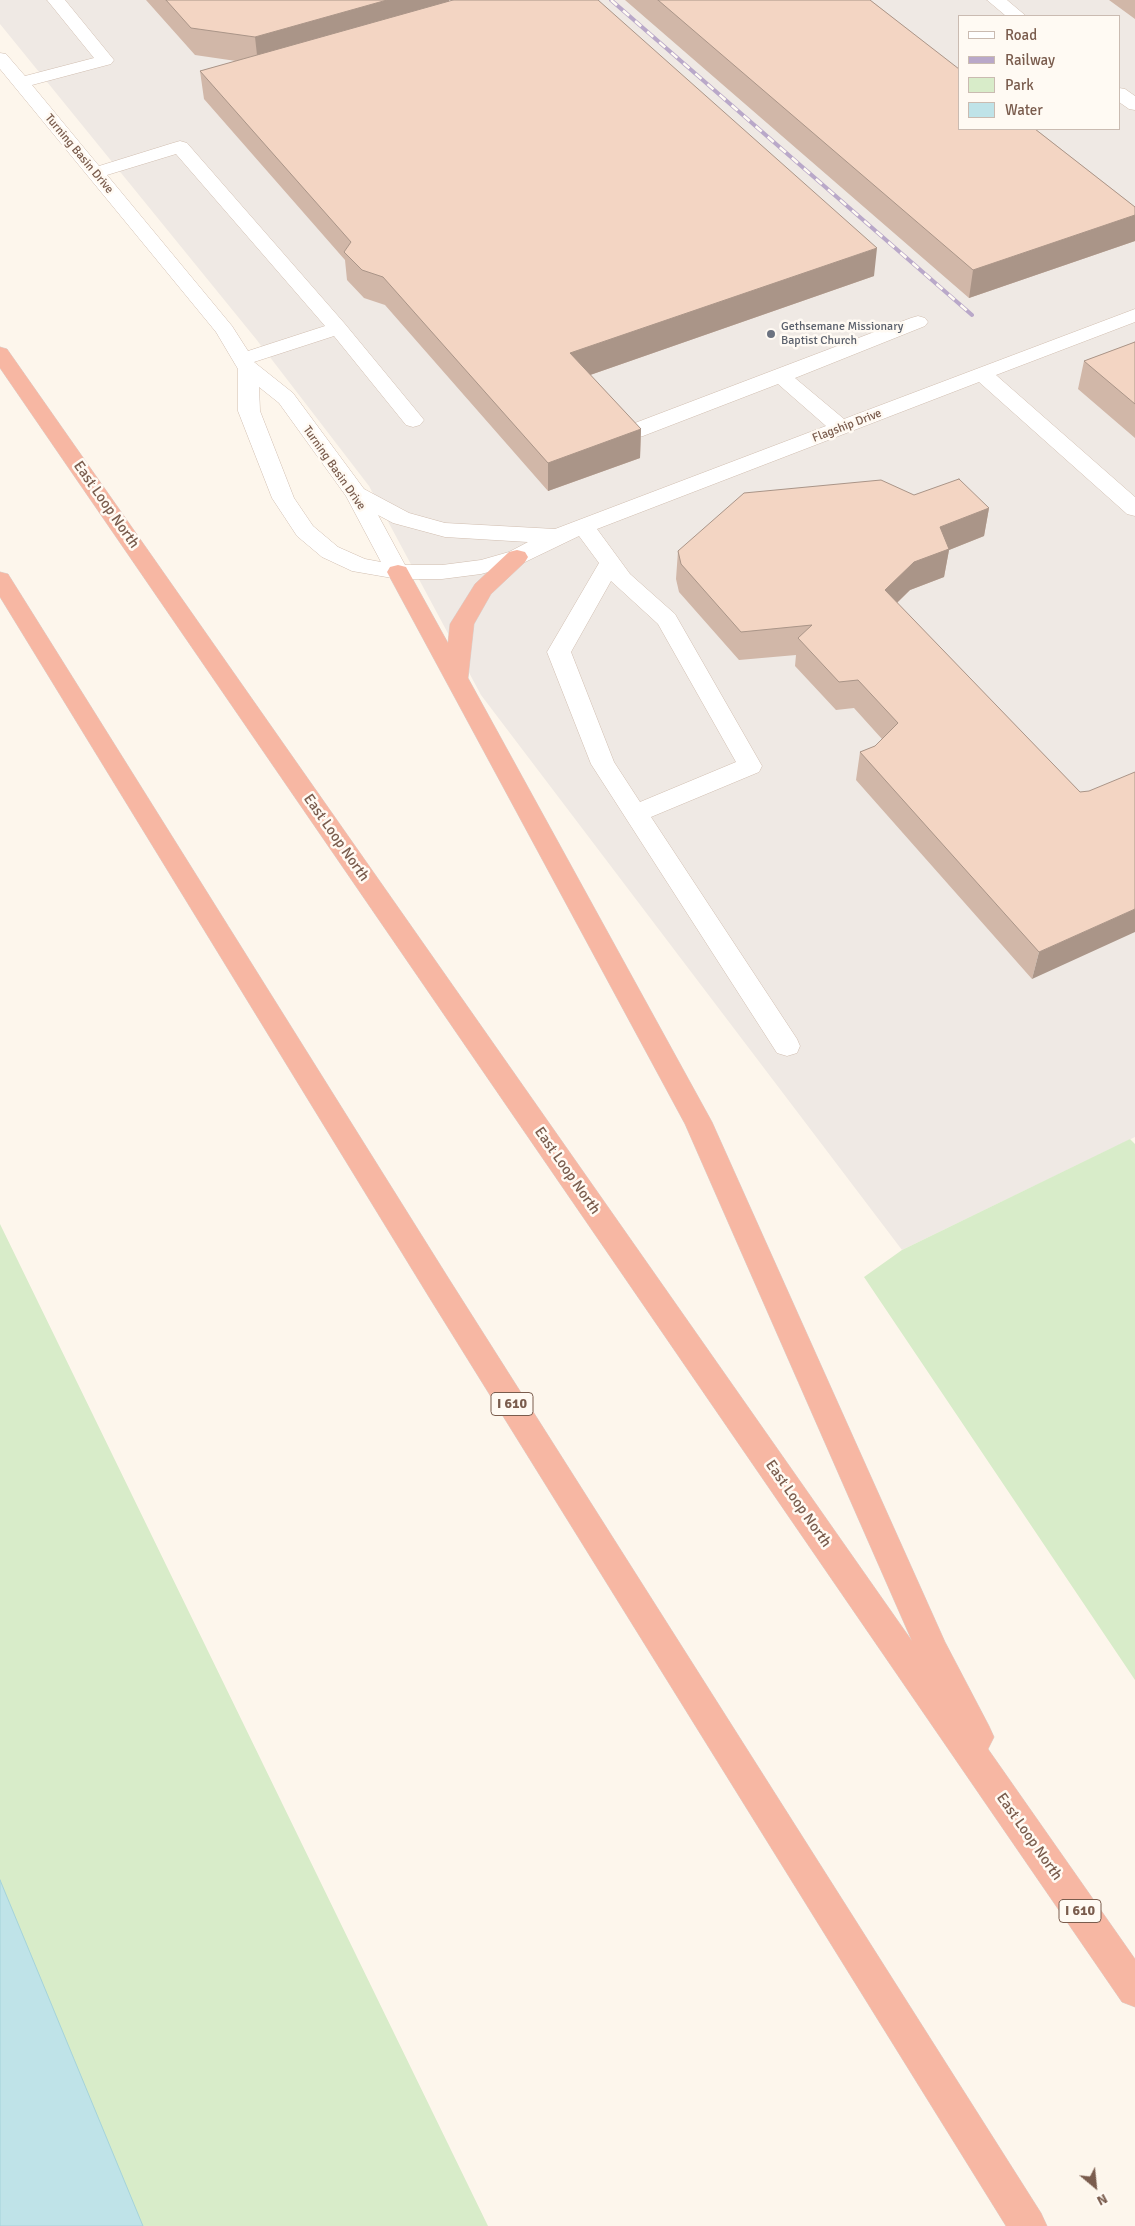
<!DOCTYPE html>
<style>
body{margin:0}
#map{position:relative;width:1135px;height:2226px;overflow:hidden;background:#fdf6ec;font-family:Signika,sans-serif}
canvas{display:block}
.legend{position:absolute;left:958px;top:15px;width:162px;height:115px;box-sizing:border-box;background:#fffaf3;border:1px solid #cabbb1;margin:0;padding:6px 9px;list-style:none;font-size:15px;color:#7a5c4d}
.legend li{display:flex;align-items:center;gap:10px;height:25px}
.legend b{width:25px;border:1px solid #cabbb1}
.north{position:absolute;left:1070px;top:2161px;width:50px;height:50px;-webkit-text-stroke:4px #fffaf3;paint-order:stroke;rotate:152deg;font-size:14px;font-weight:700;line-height:20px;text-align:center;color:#7a5c4d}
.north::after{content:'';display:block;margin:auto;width:18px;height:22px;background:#7a5c4d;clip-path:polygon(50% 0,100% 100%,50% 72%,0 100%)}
</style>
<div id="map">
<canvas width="1135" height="2226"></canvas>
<ul class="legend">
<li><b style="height:6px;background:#fff"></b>Road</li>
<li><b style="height:6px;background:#b9a8c9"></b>Railway</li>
<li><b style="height:14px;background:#d8ecc9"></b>Park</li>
<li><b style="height:14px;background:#bfe3e8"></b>Water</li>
</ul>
<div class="north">N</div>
</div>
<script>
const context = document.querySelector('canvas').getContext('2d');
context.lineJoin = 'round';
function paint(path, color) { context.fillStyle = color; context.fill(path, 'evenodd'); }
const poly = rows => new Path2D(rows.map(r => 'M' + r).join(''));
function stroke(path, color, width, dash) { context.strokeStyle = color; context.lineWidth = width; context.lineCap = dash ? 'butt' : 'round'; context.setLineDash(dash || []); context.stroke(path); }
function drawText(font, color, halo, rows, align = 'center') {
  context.font = font + ' Signika,sans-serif'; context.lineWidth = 5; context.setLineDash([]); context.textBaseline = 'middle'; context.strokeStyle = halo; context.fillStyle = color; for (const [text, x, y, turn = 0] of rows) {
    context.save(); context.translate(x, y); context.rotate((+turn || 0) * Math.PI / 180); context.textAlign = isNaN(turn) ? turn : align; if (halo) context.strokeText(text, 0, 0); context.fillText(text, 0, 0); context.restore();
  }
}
paint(poly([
 [0,0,1135,0,1135,1137,902,1250,481,695,369,486,256,339,0,24],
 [959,16,1119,16,1119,129,959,129]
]), '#efe9e4');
paint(poly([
 [1130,1139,1135,1144,1135,1680,864,1277,902,1250],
 [0,1224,488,2226,0,2226]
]), '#d8ecc9');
const water = poly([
 [0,1880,143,2226,0,2226,0,1880]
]);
paint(water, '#bfe3e8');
stroke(water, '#a5d3da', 1);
const minor = poly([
 [47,0,65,0,114,60,111,64,32,85,99,166,173,143,180,141,187,143,345,324,420,415,424,420,420,425,413,427,406,425,334,336,254,362,293,393,364,489,409,513,445,523,555,529,826,426,778,384,643,436,635,438,627,436,624,431,627,426,911,318,918,316,925,318,928,322,925,326,795,378,844,419,1135,309,1135,322,996,375,1135,497,1135,516,1127,514,979,382,597,529,630,574,675,614,762,766,759,772,651,817,797,1039,800,1046,797,1053,787,1056,777,1053,591,764,547,652,599,563,579,536,525,562,481,574,442,579,398,579,352,571,322,557,297,536,272,498,238,411,238,369,216,332,0,69,0,53,6,54,25,76,94,58,47,0],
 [176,154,325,326,248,351,232,326,107,175,176,154],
 [259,387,279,403,346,496,381,562,365,559,338,547,313,526,294,498,260,411,259,387],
 [378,515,393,523,445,537,528,542,509,552,481,560,442,565,405,565,378,515],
 [611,581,658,624,736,762,640,802,614,762,571,652,611,581],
 [987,0,1007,0,1026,16,1006,16,987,0],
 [1119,88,1125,89,1135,96,1135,110,1129,109,1119,102,1119,88]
]);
const highway = poly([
 [0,347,7,349,912,1641,685,1124,387,572,390,567,398,565,406,567,448,643,450,624,475,584,509,552,517,550,525,552,528,557,525,562,491,594,474,624,468,678,712,1122,945,1642,989,1726,994,1737,988,1749,1135,1959,1135,2007,1122,2002,0,368,0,347],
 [0,572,8,574,449,1279,1041,2213,1047,2226,1006,2226,429,1297,0,597,0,572]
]);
stroke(minor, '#d1beb0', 1);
stroke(highway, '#dad1cd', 1);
paint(minor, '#fff');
paint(highway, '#f7b7a3');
const rail = poly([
 [611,0,972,315]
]);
stroke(rail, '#b9a8c9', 4);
stroke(rail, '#fffaf3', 2.5, [8]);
paint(poly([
 [146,0,449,0,449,1,874,276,590,375,641,429,640,458,548,491,385,305,364,298,347,280,345,260,204,99,200,71,236,61,195,55],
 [625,0,870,0,1135,207,1135,241,969,298],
 [1109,0,1135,0,1135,19],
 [1135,342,1135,438,1078,389,1084,361],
 [914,495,989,508,984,536,949,550,944,577,910,590,897,603,1080,792,1032,979,856,780,860,752,875,746,882,739,854,708,836,710,795,666,796,655,739,660,679,592,676,579,678,551]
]), '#d1b7a8');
paint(poly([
 [387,0,449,0,449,10,258,64,255,37],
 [1135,215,1135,241,969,298,973,270],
 [877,248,874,276,570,382,570,353],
 [641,429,640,458,548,491,548,463],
 [989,508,984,536,949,550,944,577,910,590,881,618,885,590,940,527],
 [1135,909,1135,932,1032,979,1039,952]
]), '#aa9588');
const building = poly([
 [166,0,387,0,255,37,191,28,166,0],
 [453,0,598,0,877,248,570,353,641,429,548,463,383,277,362,270,344,252,351,242,200,71,453,0],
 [658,0,870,0,959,69,959,129,1035,129,1135,207,1135,215,973,270,658,0],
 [1135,342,1135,404,1084,361,1135,342],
 [959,479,989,508,940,527,949,549,914,562,885,590,1080,792,1089,791,1135,772,1135,909,1039,952,860,752,875,746,898,723,858,680,839,682,798,638,812,625,741,632,681,564,678,551,744,493,881,480,914,495,959,479]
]);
paint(building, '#f3d5c3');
stroke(building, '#aa9588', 1);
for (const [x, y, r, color] of [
 [771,334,5,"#6b7280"]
]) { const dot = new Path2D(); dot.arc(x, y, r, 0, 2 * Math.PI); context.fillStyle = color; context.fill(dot); stroke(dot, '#fffaf3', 2); }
drawText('12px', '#7a5c4d', '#fffaf3', [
 ["Turning Basin Drive",79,154,50],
 ["Flagship Drive",847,426,-21],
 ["Turning Basin Drive",334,468,55]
]);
drawText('12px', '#5b616d', '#fffaf3', [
 ["Gethsemane Missionary",781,327],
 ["Baptist Church",781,341]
], 'left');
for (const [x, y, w] of [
 [512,1404,42],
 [1080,1911,42]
]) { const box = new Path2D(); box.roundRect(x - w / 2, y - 11.5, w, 23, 4); context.fillStyle = '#fffaf3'; context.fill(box); stroke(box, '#7a5c4d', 1); }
drawText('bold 14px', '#7a5c4d', null, [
 ["I 610",512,1404],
 ["I 610",1080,1911]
]);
drawText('15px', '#7a5c4d', '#fffaf3', [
 ["East Loop North",106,505,55],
 ["East Loop North",336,838,55],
 ["East Loop North",567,1171,55],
 ["East Loop North",798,1504,55],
 ["East Loop North",1029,1837,55]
]);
</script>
